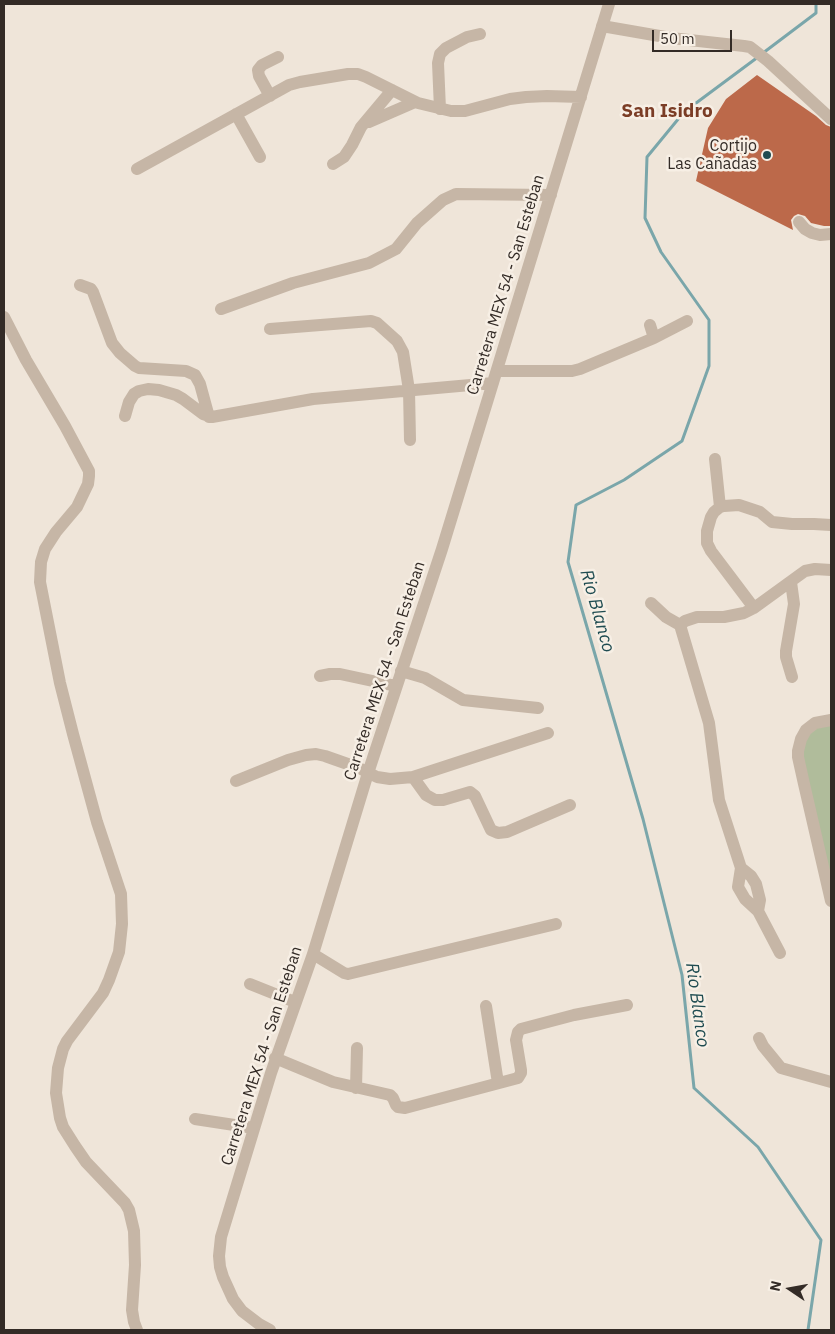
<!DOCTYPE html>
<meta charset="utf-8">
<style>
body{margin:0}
#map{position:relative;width:835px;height:1334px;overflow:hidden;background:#efe5d9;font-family:"IBM Plex Sans",sans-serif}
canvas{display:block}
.frame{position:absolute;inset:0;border:5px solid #332b26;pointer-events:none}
.north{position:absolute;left:765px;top:1264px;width:50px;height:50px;-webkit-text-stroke:4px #f7efe5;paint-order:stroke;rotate:282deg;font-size:14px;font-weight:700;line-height:20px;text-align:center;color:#332b26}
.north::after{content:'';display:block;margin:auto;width:18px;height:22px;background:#332b26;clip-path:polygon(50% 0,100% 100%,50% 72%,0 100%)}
.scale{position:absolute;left:652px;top:30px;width:80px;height:22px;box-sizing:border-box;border:2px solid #332b26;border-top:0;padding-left:6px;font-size:15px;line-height:18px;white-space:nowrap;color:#332b26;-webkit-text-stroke:4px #f7efe5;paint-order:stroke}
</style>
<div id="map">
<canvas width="835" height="1334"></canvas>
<div class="frame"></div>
<div class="north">N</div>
<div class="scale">50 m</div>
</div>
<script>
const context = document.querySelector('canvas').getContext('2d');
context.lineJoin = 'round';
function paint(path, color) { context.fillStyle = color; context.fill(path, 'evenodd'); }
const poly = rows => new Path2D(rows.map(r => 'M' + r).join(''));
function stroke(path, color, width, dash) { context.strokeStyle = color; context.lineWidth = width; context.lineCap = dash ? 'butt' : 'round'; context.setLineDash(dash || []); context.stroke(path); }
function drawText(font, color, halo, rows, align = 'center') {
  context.font = font + ' "IBM Plex Sans",sans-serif'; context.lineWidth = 5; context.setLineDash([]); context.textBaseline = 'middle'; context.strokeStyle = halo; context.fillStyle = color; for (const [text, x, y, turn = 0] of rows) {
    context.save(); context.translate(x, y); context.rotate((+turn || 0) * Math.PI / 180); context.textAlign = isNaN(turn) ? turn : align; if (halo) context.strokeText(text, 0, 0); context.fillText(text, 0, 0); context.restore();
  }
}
paint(poly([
 [831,720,831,879,800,749,812,729]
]), '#b0bc9b');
stroke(poly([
 [763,53,816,13,816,4],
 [758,57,684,112,647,157,645,218,661,252,709,320,709,366,682,441,624,480,576,505,568,562,643,819,682,975,694,1088,758,1147,821,1240,808,1330]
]), '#7aa6aa', 3);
paint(poly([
 [757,75,816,116,826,125,831,127,831,226,824,226,811,223,805,216,798,214,794,216,791,220,793,230,696,181,708,128,726,99]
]), '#bc694a');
stroke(poly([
 [602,26,671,38,744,46,750,47,768,61,831,119],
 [270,96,259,76,258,70,262,65,278,57],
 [440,109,438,63,440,54,446,48,467,37,480,34],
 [236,114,260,157],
 [369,122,415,102],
 [333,164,344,157,352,145,361,127,392,90],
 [137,169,289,85,300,82,348,74,358,74,366,77,418,103,451,111,465,111,510,99,526,97,547,96,581,97],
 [799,222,805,229,812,233,820,235,831,234],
 [80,285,91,289,93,292,112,343,120,353,135,366,139,368,186,371,195,375,200,384,209,417],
 [221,309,293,283,369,263,396,249,417,223,443,200,456,194,551,195],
 [4,317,26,360,65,426,89,471,89,476,88,484,77,507,56,532,45,549,41,562,40,582,60,683,73,734,97,822,121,894,122,924,119,952,109,980,103,993,67,1041,63,1049,58,1068,56,1093,60,1118,63,1127,75,1146,86,1162,125,1203,129,1210,134,1231,135,1265,132,1310,134,1322,137,1330],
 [650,325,654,338],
 [270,329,371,321,377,323,397,341,403,352,409,390,410,440],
 [497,371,572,371,580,369,654,338,687,321],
 [125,416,129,402,134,394,139,391,148,389,159,390,176,395,183,399,203,414,212,417,313,399,493,383],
 [715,459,720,507],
 [791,582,794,604,786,651,786,657,792,677],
 [651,603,666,617,680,625,709,723,719,800,741,868,738,887,745,899,758,911,780,953],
 [754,608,711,551,707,543,707,531,711,517,714,512,720,507,724,506,739,505,760,512,772,522,792,524,814,524,831,525],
 [680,625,685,621,697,617,724,617,744,613,754,608,805,571,815,569,831,570],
 [401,671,425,678,463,700,538,708],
 [320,676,330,674,340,674,396,686],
 [831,720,815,723,806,730,801,739,798,751,798,757,804,784,831,901],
 [413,777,426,795,435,800,443,800,470,792,475,796,491,830,498,833,507,832,570,805],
 [236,781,288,760,306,755,316,754,325,756,359,768,377,777,390,779,413,777,548,733],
 [741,868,751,876,756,884,760,900,758,911],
 [313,954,344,973,348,974,556,924],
 [250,984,295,1002],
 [486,1006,498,1083],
 [759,1038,763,1046,781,1068,831,1082],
 [275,1058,333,1082,390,1095,393,1098,396,1105,398,1107,405,1108,518,1078,521,1073,521,1070,516,1040,518,1032,521,1029,574,1015,627,1005],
 [356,1088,357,1048],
 [195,1119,254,1128],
 [270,1330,259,1324,242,1311,233,1299,223,1277,220,1267,219,1256,221,1237,271,1073,313,954,368,773,442,549,609,4]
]), '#c6b6a6', 12);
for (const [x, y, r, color] of [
 [767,155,5,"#1f4c51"]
]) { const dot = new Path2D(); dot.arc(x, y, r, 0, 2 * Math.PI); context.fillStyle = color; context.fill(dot); stroke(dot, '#f7efe5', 2); }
drawText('16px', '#332b26', '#f7efe5', [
 ["Cortijo",757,146],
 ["Las Cañadas",757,164]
], 'right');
drawText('16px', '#332b26', '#f7efe5', [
 ["Carretera MEX 54 - San Esteban",506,285,-73],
 ["Carretera MEX 54 - San Esteban",385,671,-72],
 ["Carretera MEX 54 - San Esteban",262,1056,-72]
]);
drawText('italic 18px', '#1f4c51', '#f7efe5', [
 ["Rio Blanco",597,611,74],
 ["Rio Blanco",697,1005,82]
]);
drawText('bold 19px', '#7b3d26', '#f7efe5', [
 ["San Isidro",667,112]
]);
</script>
